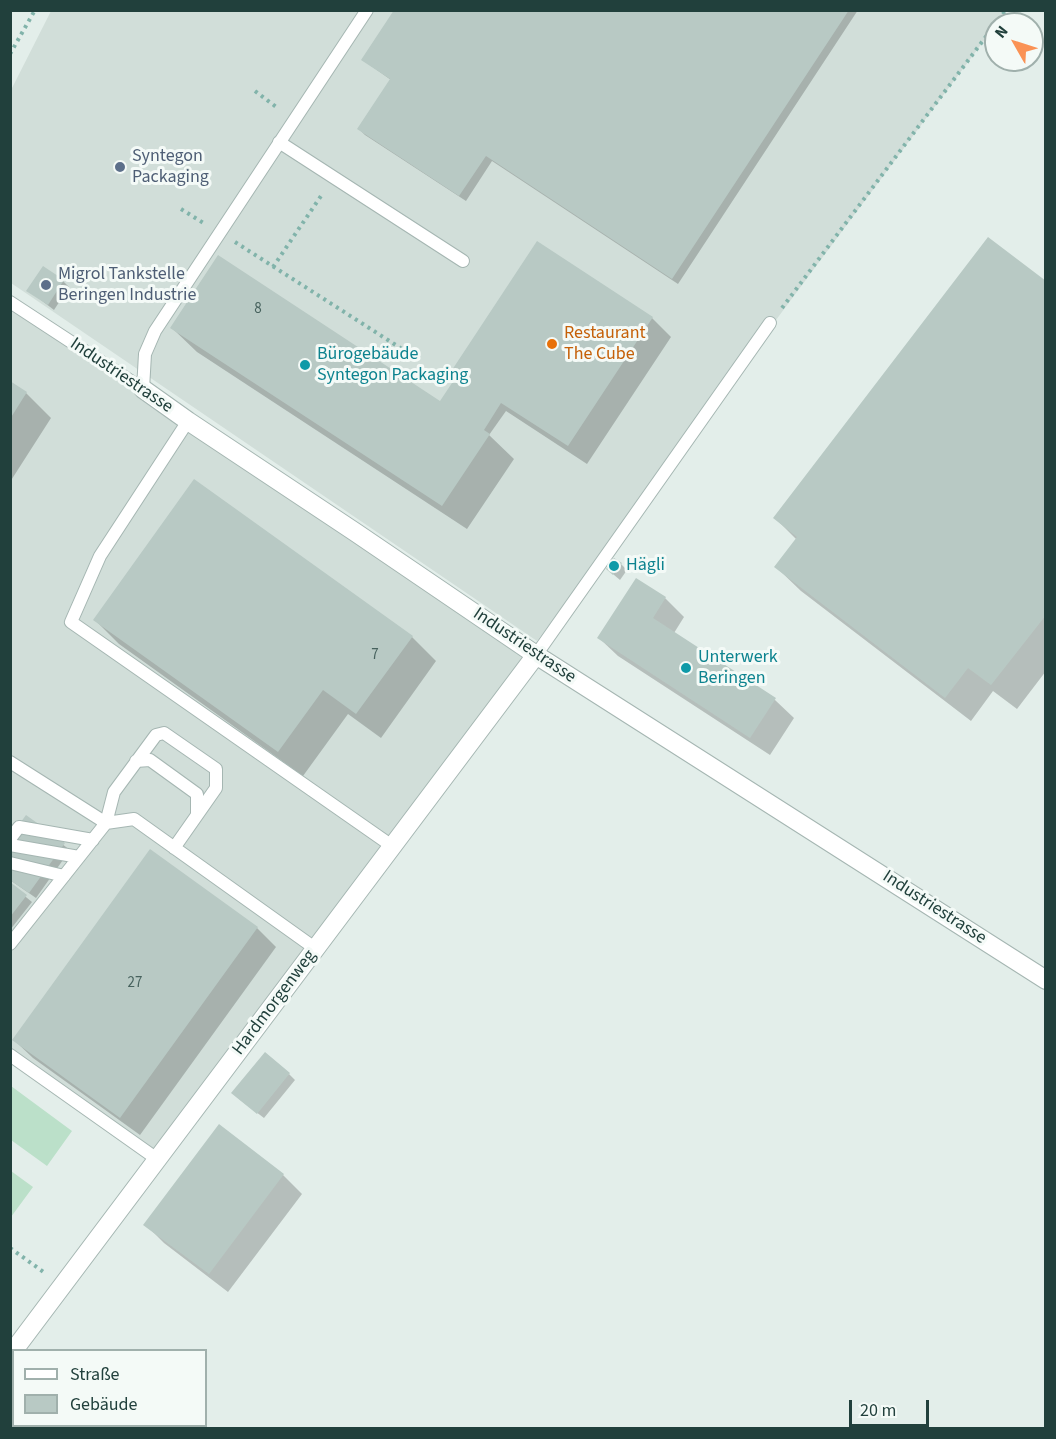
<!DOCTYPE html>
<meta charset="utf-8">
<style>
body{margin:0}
#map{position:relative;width:1056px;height:1439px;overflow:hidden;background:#e3eeea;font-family:"Source Sans 3",sans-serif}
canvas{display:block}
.frame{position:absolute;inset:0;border:12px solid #21403c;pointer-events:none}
.legend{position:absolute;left:12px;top:1349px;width:195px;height:78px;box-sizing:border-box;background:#f4faf7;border:2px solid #a0b0ac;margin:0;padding:8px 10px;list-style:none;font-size:18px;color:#21403c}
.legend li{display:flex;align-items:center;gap:12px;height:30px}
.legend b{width:30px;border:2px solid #a0b0ac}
.north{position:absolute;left:984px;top:12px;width:60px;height:60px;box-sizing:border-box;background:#f4faf7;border:2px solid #a0b0ac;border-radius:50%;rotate:309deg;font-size:16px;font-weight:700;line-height:24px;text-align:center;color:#21403c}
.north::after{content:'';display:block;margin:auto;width:21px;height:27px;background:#fa9255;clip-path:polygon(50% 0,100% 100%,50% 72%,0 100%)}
.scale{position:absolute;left:849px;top:1400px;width:80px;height:27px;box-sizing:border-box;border:3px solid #21403c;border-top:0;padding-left:8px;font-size:18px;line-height:21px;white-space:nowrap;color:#21403c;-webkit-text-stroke:4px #f4faf7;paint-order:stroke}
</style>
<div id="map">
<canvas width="1056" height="1439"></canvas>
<div class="frame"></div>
<ul class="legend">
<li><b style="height:8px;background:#fff"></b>Straße</li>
<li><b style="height:16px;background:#b8c9c4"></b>Gebäude</li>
</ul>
<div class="north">N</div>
<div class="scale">20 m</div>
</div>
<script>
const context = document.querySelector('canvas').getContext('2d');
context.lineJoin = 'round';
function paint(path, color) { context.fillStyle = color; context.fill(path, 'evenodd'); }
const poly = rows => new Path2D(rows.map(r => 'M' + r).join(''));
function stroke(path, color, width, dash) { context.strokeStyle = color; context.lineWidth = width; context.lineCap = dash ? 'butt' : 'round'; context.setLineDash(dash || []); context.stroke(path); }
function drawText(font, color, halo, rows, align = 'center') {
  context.font = font + ' "Source Sans 3",sans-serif'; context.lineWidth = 6; context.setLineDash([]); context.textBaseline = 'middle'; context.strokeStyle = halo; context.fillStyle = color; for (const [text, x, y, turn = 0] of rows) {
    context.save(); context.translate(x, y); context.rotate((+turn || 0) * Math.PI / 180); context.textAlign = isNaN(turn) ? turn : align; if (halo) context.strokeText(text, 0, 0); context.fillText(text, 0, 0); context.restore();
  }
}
paint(poly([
 [51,11,1006,11,537,641,11,283,10,92],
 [10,304,536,655,157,1159,11,1055]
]), '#d1ded9');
paint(poly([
 [11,1086,72,1131,47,1166,11,1140],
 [11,1171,33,1187,11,1217]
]), '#bbe0c9');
paint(poly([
 [396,10,858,10,678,284,492,161,466,201,365,135,359,129,391,80,363,60],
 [63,281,69,287,54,310,28,290],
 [1046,283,1046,671,1017,709,993,691,971,721,801,591,776,567,797,540,775,518],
 [652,318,671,337,587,464,506,411,489,435,514,459,467,529,197,352,172,328,441,403,459,376,454,370],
 [10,383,26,393,51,418,10,482],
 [621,564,627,570,620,580,607,569],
 [637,580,665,598,684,617,674,633,775,700,794,718,770,755,618,656,599,638],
 [95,620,412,637,436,661,381,738,348,714,303,776,119,644],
 [26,817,70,850,36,898,10,880],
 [150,852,257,928,276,947,140,1135,33,1058,14,1040],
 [10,884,32,902,10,930],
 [289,1074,295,1080,264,1118,239,1099],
 [219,1126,283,1175,302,1194,228,1292,164,1243,145,1224]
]), '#0003');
paint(poly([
 [394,10,849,10,672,279,486,156,459,196,357,129,390,79,361,60],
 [988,237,1046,281,1046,615,991,685,968,668,945,698,774,567,797,537,773,518],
 [537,241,653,317,568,446,501,403,484,430,490,434,442,506,170,328,218,255,440,401,458,374,452,370],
 [43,266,64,280,48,305,26,291],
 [10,381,27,392,10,419],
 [194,479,413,636,356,714,323,690,278,752,93,620],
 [614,558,622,563,613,575,606,569],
 [636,578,666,597,653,618,776,698,750,738,597,638],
 [26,815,65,843,29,893,10,880,10,837],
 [150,849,258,927,120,1118,12,1040],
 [10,882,27,895,10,917],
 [265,1052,290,1073,257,1114,231,1093],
 [219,1124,284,1174,209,1274,143,1225]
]), '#b8c9c4');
const service = poly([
 [279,142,463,261],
 [10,302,143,389,145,354,155,331,367,10],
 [188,421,100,556,71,622,392,846],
 [536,655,770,323],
 [136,761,150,760,197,794,197,815],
 [10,762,106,823,114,792,156,735,164,733,216,769,216,788,174,848],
 [10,839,19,827,93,840],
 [10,845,79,857],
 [10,863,64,876],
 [10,944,106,823,134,819,316,949],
 [10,1055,157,1159]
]);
const minor = poly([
 [143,389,188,421,355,532,536,655,1046,980],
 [14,1350,536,655]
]);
stroke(service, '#a5b6b2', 14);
stroke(minor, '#a5b6b2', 20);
stroke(poly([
 [10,54,35,10],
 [255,91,279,109],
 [181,209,205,224],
 [235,242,416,358],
 [273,267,323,193],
 [782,308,1006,10],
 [10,1248,45,1273]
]), '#81b3aa', 4, [3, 4.5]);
stroke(service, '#fff', 12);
stroke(minor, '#fff', 18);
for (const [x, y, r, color] of [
 [120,167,6,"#5c6f8a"],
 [46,285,6,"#5c6f8a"],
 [552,344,6,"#e8710a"],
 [305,365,6,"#0f9aa8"],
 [614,566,6,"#0f9aa8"],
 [686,668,6,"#0f9aa8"]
]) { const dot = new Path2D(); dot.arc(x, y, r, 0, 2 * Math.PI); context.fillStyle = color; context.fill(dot); stroke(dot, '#f4faf7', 2); }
drawText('15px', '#47625e', null, [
 ["8",258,310],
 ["7",375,656],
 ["27",135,984]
]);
drawText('18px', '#4e5e75', '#f4faf7', [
 ["Syntegon",132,157],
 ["Packaging",132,178],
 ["Migrol Tankstelle",58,275],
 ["Beringen Industrie",58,296]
], 'left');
drawText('18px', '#c56008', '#f4faf7', [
 ["Restaurant",564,334],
 ["The Cube",564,355]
], 'left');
drawText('18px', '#0d838f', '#f4faf7', [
 ["Bürogebäude",317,355],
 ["Syntegon Packaging",317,376],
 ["Hägli",626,566],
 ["Unterwerk",698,658],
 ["Beringen",698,679]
], 'left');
drawText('18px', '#21403c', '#f4faf7', [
 ["Industriestrasse",121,376,34],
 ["Industriestrasse",524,646,34],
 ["Industriestrasse",934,908,33],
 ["Hardmorgenweg",275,1003,-53]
]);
</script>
